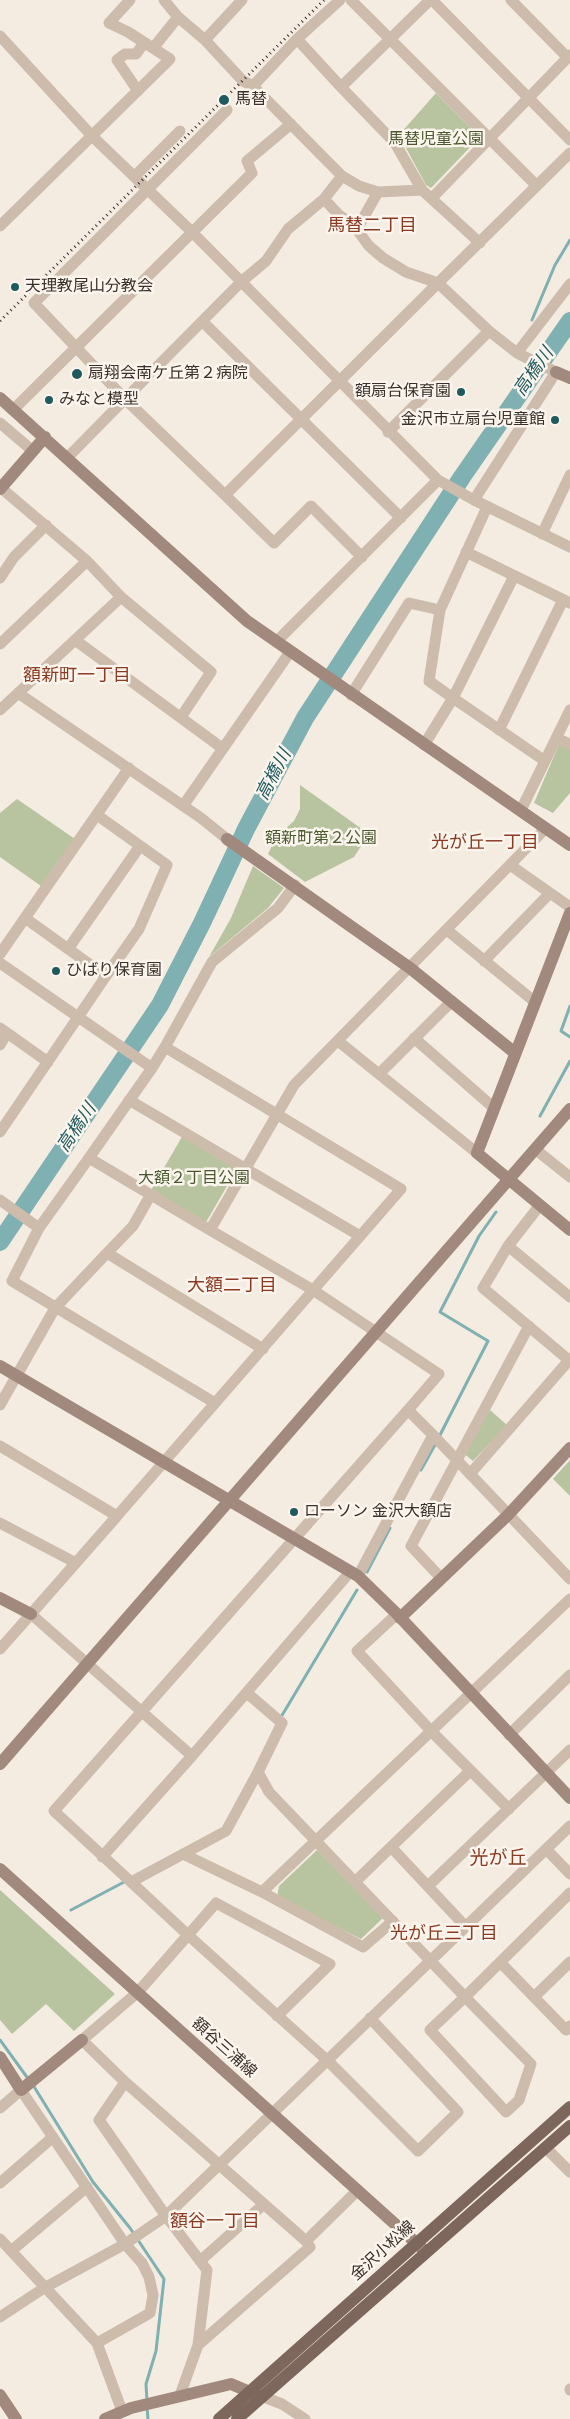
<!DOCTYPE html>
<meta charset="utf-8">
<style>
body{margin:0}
canvas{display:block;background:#f4ebe1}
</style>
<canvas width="570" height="2419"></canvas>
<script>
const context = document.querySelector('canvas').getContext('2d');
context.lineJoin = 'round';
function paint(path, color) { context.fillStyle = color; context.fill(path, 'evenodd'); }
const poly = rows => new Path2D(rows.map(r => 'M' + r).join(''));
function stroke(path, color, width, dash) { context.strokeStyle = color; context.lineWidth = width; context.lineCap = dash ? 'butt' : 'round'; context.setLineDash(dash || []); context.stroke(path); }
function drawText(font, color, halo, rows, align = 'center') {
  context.font = font + ' "Space Grotesk","Noto Sans JP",sans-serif'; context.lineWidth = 5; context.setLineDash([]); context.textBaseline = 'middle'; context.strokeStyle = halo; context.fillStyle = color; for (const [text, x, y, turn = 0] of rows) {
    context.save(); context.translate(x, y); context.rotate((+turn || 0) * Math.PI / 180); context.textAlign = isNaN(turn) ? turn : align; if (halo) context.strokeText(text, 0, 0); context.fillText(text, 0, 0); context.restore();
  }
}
paint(poly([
 [436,93,480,137,431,188,426,185,399,135],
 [560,742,570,747,570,793,553,813,534,803],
 [300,785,369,834,354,857,305,882,268,854,276,837,294,821,300,809],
 [17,799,75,839,41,886,0,857,0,813],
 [253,866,284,888,268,908,209,957,231,918],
 [183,1135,238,1167,205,1224,150,1192],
 [490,1410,507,1425,473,1461,462,1452],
 [570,1460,570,1496,553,1479],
 [317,1850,383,1918,361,1939,277,1897,279,1886],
 [0,1890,115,1994,74,2031,46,2004,12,2034,0,2020]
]), '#b8c4a0');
stroke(poly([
 [532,320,555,265,570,240],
 [570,1006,561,1031,570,1037],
 [540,1116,570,1061],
 [439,1437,488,1341,440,1312,479,1236,496,1212],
 [421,1470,436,1443],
 [367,1572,390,1528],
 [281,1717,357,1590],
 [71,1910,126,1881],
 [0,2040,29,2080],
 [33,2085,93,2182,130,2228,164,2279,156,2351,146,2384,147,2401],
 [147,2407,148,2419]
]), '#7fb0b2', 3);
stroke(poly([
 [0,1242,160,1005,202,923,246,829,305,718,462,477,570,321]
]), '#7fb0b2', 18);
stroke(poly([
 [164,0,178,17,205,40,243,81,253,86,297,39,340,0],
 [351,0,536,185],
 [432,0,570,140],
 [511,0,568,58],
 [0,36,92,136,192,232,438,480,474,500,570,547],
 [297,39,341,87,430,0],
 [205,40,242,0],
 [154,47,178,17],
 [253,86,342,176,359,186,378,192,422,190,480,243],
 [341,87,395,143,422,190],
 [138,91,117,60,125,54,136,54,144,43],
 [227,110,34,303,125,399,241,282,266,261,288,229,324,199,342,176],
 [135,176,180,131],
 [432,198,570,55],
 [324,199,339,215,355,227,369,246,383,258,406,272,438,283,570,153],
 [0,226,170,59,128,32,109,23,130,0],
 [357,229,378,192],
 [203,322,401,518],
 [14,409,252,173,247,161,291,124],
 [0,423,33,451],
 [388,432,489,331],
 [68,457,125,399,225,495,438,283,489,331,517,353,570,284],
 [225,495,274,543,311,506,362,557],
 [474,500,556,372,517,353],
 [542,534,570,475],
 [466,552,570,603],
 [514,576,453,698,545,761],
 [0,578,14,557,46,525],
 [121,597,211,672,181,717],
 [75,640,222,748],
 [276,642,438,480],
 [0,644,87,561],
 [18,693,201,818,227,839],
 [351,695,409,603,440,610,487,507],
 [0,710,121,597,87,561,1,488],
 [499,730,563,600],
 [556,738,570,744],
 [424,745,453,698,429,681,440,610],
 [183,806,290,652],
 [521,810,570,710],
 [97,815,167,865,139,929,106,976],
 [510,865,570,907],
 [447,930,535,1002],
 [68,949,140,846],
 [0,954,129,768],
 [484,961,550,893],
 [0,963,152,1068,89,1158],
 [0,1028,48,1062],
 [414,1038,494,1108],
 [338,1041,477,1153],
 [0,1045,7,1033],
 [152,1068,165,1047],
 [379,1074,452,1001],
 [129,1100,360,1236],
 [0,1132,106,976,25,918],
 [535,1149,570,1177],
 [0,1200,39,1228,89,1158,210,1230],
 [540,1205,508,1246,483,1288,570,1361],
 [39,1228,12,1281,215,1403],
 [508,1246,570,1297],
 [107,1253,133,1226,150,1196],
 [0,1405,55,1308,107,1253,263,1349],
 [408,1410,439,1374,313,1290,210,1230,294,1085,546,828],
 [0,1446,117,1516,31,1614,192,1756,350,1572],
 [470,1474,570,1359],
 [117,1516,401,1189,165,1047,212,962,278,908,295,885],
 [0,1523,76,1563],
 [358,1576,433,1435,570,1579],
 [441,1578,411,1546,529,1326],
 [397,1614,357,1651,432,1732,509,1809],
 [0,1649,31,1614],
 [247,1693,282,1723,258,1772,269,1792,355,1882,391,1847,465,1926],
 [509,1735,570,1675],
 [258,1772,226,1831,131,1882,188,1935,216,1903,330,1964,277,2016],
 [391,1847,470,1771],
 [546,1849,570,1874],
 [183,1854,262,1892],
 [102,1857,192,1756],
 [131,1882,54,1811,408,1410,433,1435],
 [355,1882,465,1997,570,1893],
 [429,1885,570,1750],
 [393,1921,363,1947,262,1892,570,1599],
 [500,1962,566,2030,570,2026],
 [465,1997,531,2064,519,2100,506,2112,430,2030,465,1997],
 [534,1997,570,1962],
 [125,2082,306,2241,310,2247,198,2345],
 [0,2108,21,2090,125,2244,142,2263,149,2277,153,2295,150,2313,97,2343,122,2411],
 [546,2148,570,2172],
 [0,2183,53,2137],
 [0,2239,97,2343],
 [306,2241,358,2190],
 [11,2251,87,2187],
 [200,2261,264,2204],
 [0,2317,44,2288,125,2244,166,2216,570,1826],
 [570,2389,570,2390],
 [180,2395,198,2345,207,2270,166,2216,99,2120,125,2082,82,2040,138,1992,188,1935,328,2061,418,2151,458,2112,370,2018],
 [261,2396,282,2404,305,2419]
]), '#cdbbac', 11);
stroke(poly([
 [556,372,570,378],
 [0,398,247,621,570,845],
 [0,489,45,437],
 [227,839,410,968,515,1053],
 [570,913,477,1153,570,1230],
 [0,1366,358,1576,397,1614,570,1798],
 [0,1598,31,1614],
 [400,1618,508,1515,570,1448],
 [0,1764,570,1109],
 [0,1869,425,2251],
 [0,2057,21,2090,82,2040],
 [0,2395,16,2419],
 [105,2419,131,2408,231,2384,257,2395]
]), '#a18a7d', 12);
stroke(poly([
 [219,2419,570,2107],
 [237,2419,570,2126]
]), '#7d675c', 12);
stroke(poly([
 [0,321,324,0]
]), '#3b302b', 3, [1, 4]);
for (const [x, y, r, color] of [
 [224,100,6,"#1f5a5e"],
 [15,287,5,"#1f5a5e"],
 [77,374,6,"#1f5a5e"],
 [461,392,5,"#1f5a5e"],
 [49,400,5,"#1f5a5e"],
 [555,420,5,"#1f5a5e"],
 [56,971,5,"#1f5a5e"],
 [294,1512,5,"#1f5a5e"]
]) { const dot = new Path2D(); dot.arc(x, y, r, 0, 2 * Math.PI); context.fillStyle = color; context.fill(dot); stroke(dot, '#fbf5ee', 2); }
drawText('16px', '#3b302b', '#fbf5ee', [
 ["馬替",235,100],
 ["天理教尾山分教会",25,287],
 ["扇翔会南ケ丘第２病院",88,374],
 ["額扇台保育園",451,392,"right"],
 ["みなと模型",59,400],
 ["金沢市立扇台児童館",545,420,"right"],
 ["ひばり保育園",66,971],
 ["ローソン 金沢大額店",304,1512]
], 'left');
drawText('16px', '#4a5a2e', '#fbf5ee', [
 ["馬替児童公園",436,140],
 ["額新町第２公園",321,839],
 ["大額２丁目公園",194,1179]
]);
drawText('16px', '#3b302b', '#fbf5ee', [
 ["額谷三浦線",224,2048,42],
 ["金沢小松線",383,2251,-42]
]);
drawText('18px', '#8c3b22', '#fbf5ee', [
 ["馬替二丁目",372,226],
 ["額新町一丁目",77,676],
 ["光が丘一丁目",485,843],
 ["大額二丁目",232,1286],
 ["光が丘三丁目",444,1934],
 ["額谷一丁目",215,2222]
]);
drawText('italic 18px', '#1f5a5e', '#fbf5ee', [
 ["高橋川",534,372,-55],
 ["高橋川",274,775,-62],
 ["高橋川",77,1128,-56]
]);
drawText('19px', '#8c3b22', '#fbf5ee', [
 ["光が丘",498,1859]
]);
</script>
